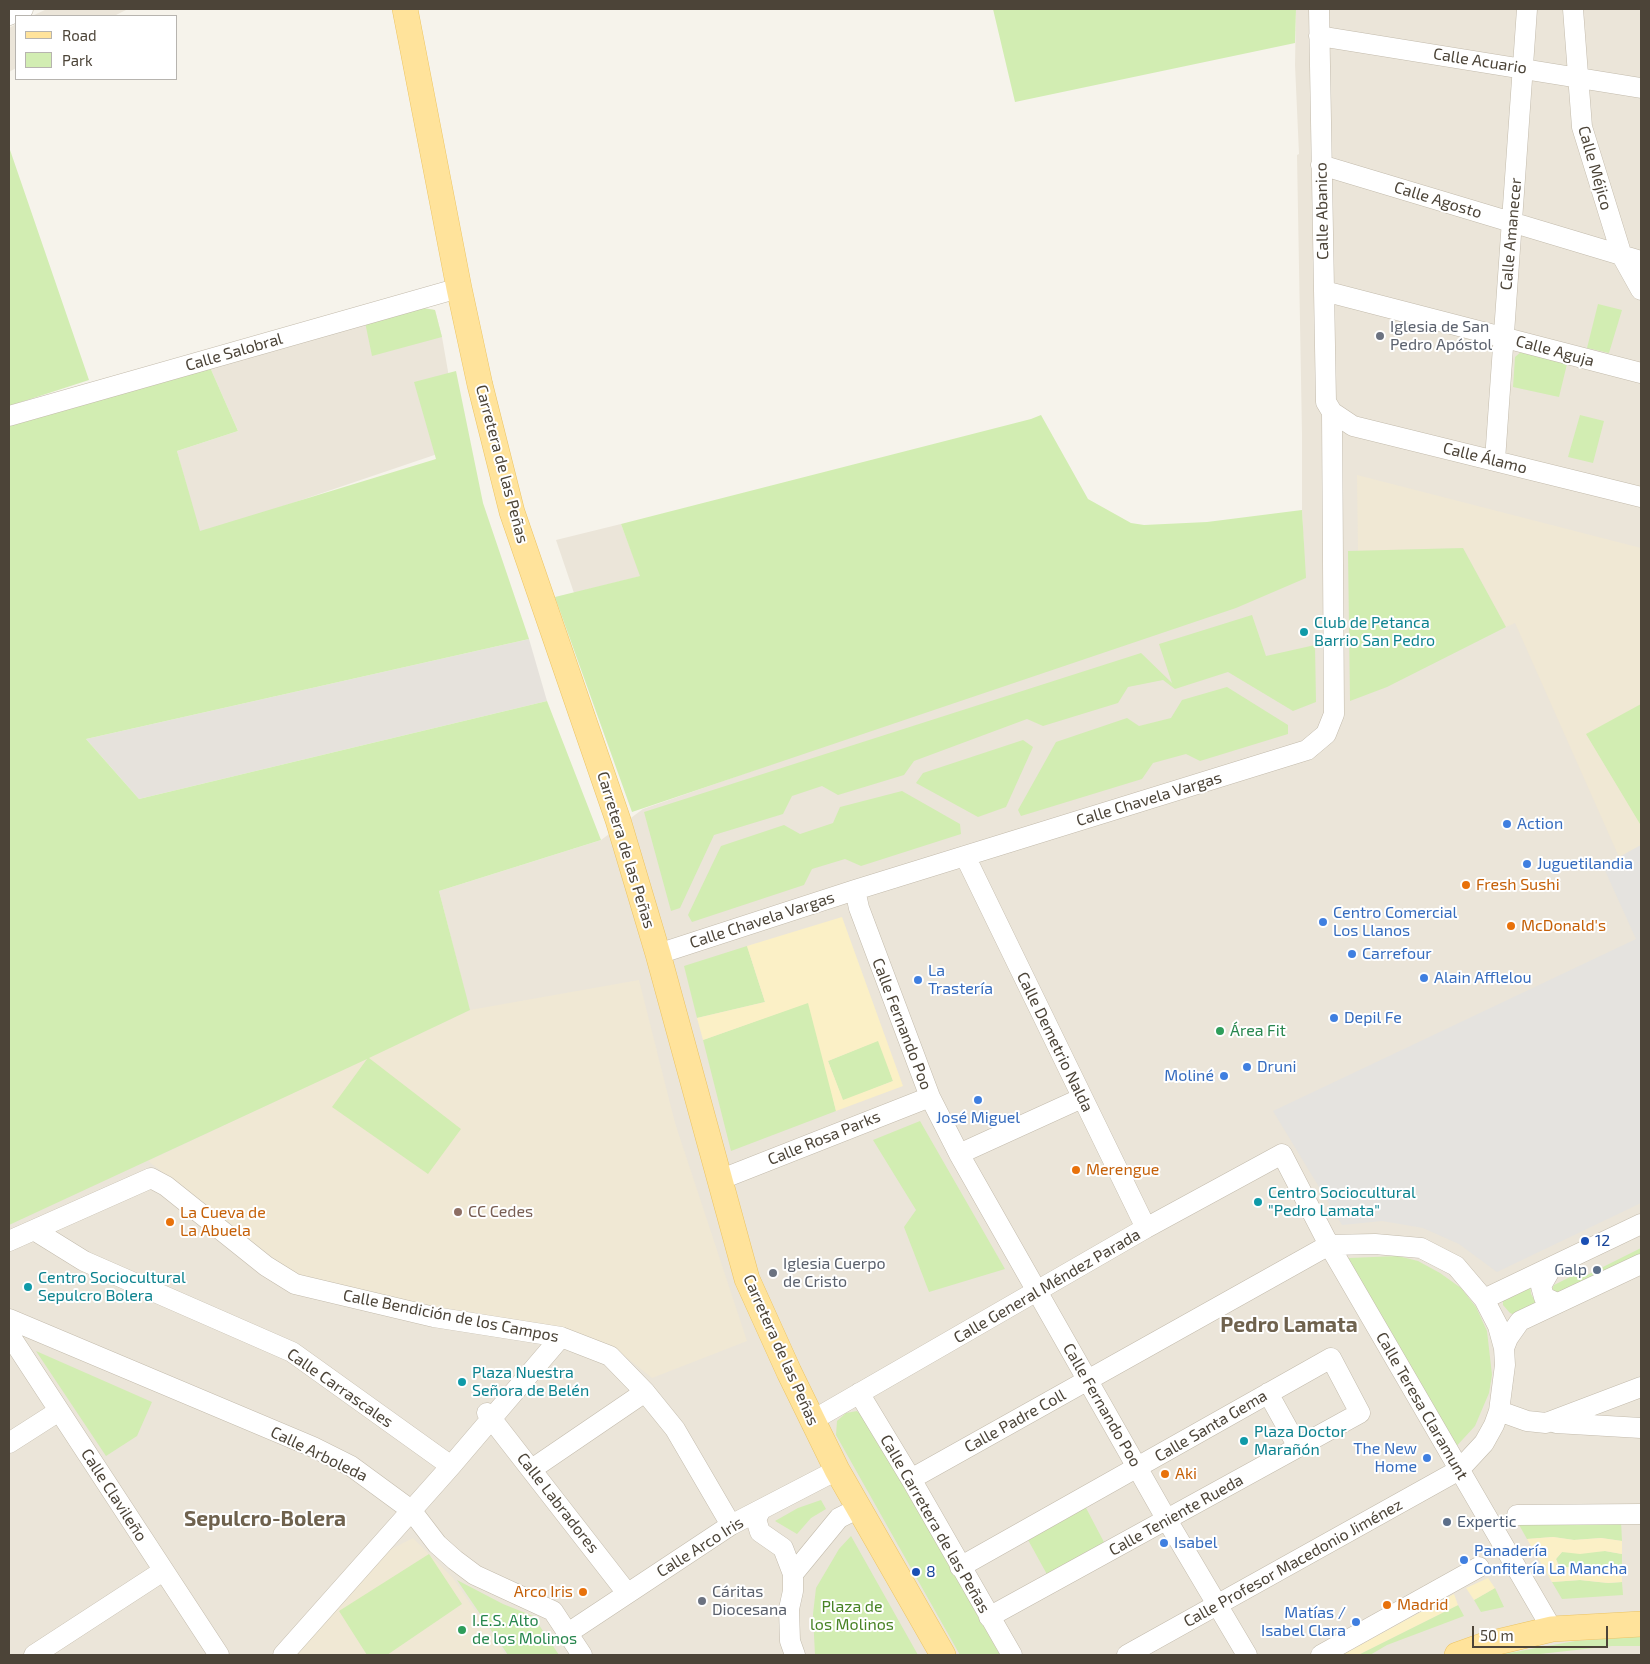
<!DOCTYPE html>
<meta charset="utf-8">
<style>
body{margin:0}
#map{position:relative;width:1650px;height:1664px;overflow:hidden;background:#f6f3eb;font-family:"Exo 2",sans-serif}
canvas{display:block}
.frame{position:absolute;inset:0;border:10px solid #4c4438;pointer-events:none}
.legend{position:absolute;left:15px;top:15px;width:162px;height:65px;box-sizing:border-box;background:#fff;border:1px solid #b7b4af;margin:0;padding:6px 9px;list-style:none;font-size:15px;color:#4c4438}
.legend li{display:flex;align-items:center;gap:10px;height:25px}
.legend b{width:25px;border:1px solid #b7b4af}
.scale{position:absolute;left:1472px;top:1626px;width:136px;height:22px;box-sizing:border-box;border:2px solid #4c4438;border-top:0;padding-left:6px;font-size:15px;line-height:18px;white-space:nowrap;color:#4c4438;-webkit-text-stroke:4px #fff;paint-order:stroke}
</style>
<div id="map">
<canvas width="1650" height="1664"></canvas>
<div class="frame"></div>
<ul class="legend">
<li><b style="height:6px;background:#ffe39b"></b>Road</li>
<li><b style="height:14px;background:#d2edb2"></b>Park</li>
</ul>
<div class="scale">50 m</div>
</div>
<script>
const context = document.querySelector('canvas').getContext('2d');
context.lineJoin = 'round';
function paint(path, color) { context.fillStyle = color; context.fill(path, 'evenodd'); }
const poly = rows => new Path2D(rows.map(r => 'M' + r).join(''));
function stroke(path, color, width, dash) { context.strokeStyle = color; context.lineWidth = width; context.lineCap = dash ? 'butt' : 'round'; context.setLineDash(dash || []); context.stroke(path); }
function drawText(font, color, halo, rows, align = 'center') {
  context.font = font + ' "Exo 2",sans-serif'; context.lineWidth = 4; context.setLineDash([]); context.textBaseline = 'middle'; context.strokeStyle = halo; context.fillStyle = color; for (const [text, x, y, turn = 0] of rows) {
    context.save(); context.translate(x, y); context.rotate((+turn || 0) * Math.PI / 180); context.textAlign = isNaN(turn) ? turn : align; if (halo) context.strokeText(text, 0, 0); context.fillText(text, 0, 0); context.restore();
  }
}
paint(poly([
 [47,9,128,9,114,16,32,16],
 [1296,9,1641,9,1641,1655,9,1655,9,1167,469,1009,439,891,601,840,643,809,1305,578,1302,510,1302,434,1297,155,1299,154,1295,65],
 [16,24,16,68,9,72,9,28],
 [423,308,435,310,442,337,461,446,275,509,199,532,177,451,238,431,209,365],
 [621,524,641,576,574,593,556,540]
]), '#ebe5d9');
paint(poly([
 [529,639,547,701,139,799,86,739]
]), '#e6e2dc');
paint(poly([
 [1357,475,1641,548,1641,845,1619,857,1515,623,1506,627,1463,548,1358,551],
 [639,980,675,1123,747,1341,652,1378,612,1346,549,1328,509,1324,299,1278,148,1161,470,1010],
 [413,1538,453,1578,506,1655,293,1655,382,1554]
]), '#f0e8d4');
paint(poly([
 [993,9,1296,9,1295,43,1015,102],
 [9,147,89,380,9,406],
 [1598,304,1622,310,1609,353,1587,348],
 [423,308,435,310,442,337,372,356,365,322],
 [1521,352,1567,364,1559,397,1513,387,1515,357],
 [209,365,238,431,177,451,200,531,436,459,414,382,456,371,483,503,529,639,86,739,139,799,547,701,601,840,439,891,470,1010,369,1058,461,1129,428,1174,332,1107,367,1059,9,1225,9,419],
 [1041,415,1088,499,1131,523,1144,525,1207,522,1302,510,1306,578,1236,608,632,812,555,597,640,576,621,524,1031,419],
 [1580,415,1604,421,1593,463,1568,457],
 [1463,548,1506,627,1387,687,1350,701,1348,551],
 [1252,615,1266,656,1315,645,1316,702,1293,711,1228,672,1175,689,1163,680,1128,687,1118,703,1043,726,1027,719,914,761,904,775,838,795,822,786,792,796,783,814,714,835,680,908,671,911,644,812,1141,653,1172,683,1159,644],
 [1227,687,1288,725,1288,734,1200,761,1186,754,1153,763,1142,779,1021,816,1018,810,1056,742,1127,718,1139,726,1171,718,1182,700],
 [1641,704,1641,823,1640,824,1586,734],
 [1023,740,1033,747,1006,807,978,817,916,783,923,773],
 [902,791,960,824,961,834,861,866,845,859,812,869,804,885,692,922,688,915,721,846,784,825,800,834,833,823,840,807],
 [747,946,765,1002,697,1018,684,966],
 [865,982,824,1059,836,1111,731,1151,703,1040],
 [879,1040,893,1081,843,1101,828,1061],
 [920,1121,1005,1269,929,1292,904,1227,916,1210,873,1140],
 [1641,1248,1641,1254,1557,1294,1552,1289,1554,1285,1584,1270,1587,1275],
 [1398,1256,1418,1261,1440,1273,1461,1288,1476,1307,1487,1331,1492,1375,1489,1393,1475,1426,1452,1451,1337,1263,1349,1258],
 [1530,1285,1531,1294,1537,1304,1515,1315,1510,1313,1503,1305,1503,1298],
 [36,1351,152,1402,137,1436,106,1456],
 [857,1411,869,1423,1000,1655,960,1655,836,1435,837,1421,846,1413],
 [821,1500,826,1509,811,1518,797,1534,775,1521,798,1508],
 [1085,1506,1106,1546,1049,1578,1027,1538],
 [1621,1521,1622,1541,1601,1538,1574,1540,1553,1537,1527,1539,1518,1523],
 [851,1536,918,1655,815,1655,813,1614,816,1588,839,1549],
 [1562,1552,1605,1551,1622,1554,1622,1568,1560,1567,1556,1559],
 [429,1554,462,1604,387,1655,367,1655,339,1611],
 [457,1580,503,1604,533,1616,559,1655,508,1655],
 [1580,1580,1608,1583,1622,1582,1623,1595,1562,1599,1552,1582],
 [1495,1588,1504,1607,1481,1612,1474,1600],
 [1458,1605,1464,1616,1387,1645,1370,1655,1358,1655],
 [1631,1637,1641,1637,1641,1646,1612,1646,1531,1655,1498,1655,1575,1641]
]), '#d2edb2');
paint(poly([
 [842,917,903,1086,836,1111,808,1003,703,1040,697,1018,765,1002,747,946],
 [878,1041,893,1081,843,1100,828,1061],
 [1553,1537,1574,1540,1601,1538,1622,1541,1622,1554,1605,1551,1580,1554,1562,1552,1556,1559,1558,1565,1563,1567,1622,1568,1622,1582,1608,1583,1580,1580,1552,1582,1527,1539],
 [1488,1578,1495,1588,1474,1600,1466,1588],
 [1454,1594,1458,1605,1358,1655,1342,1655]
]), '#fbf0c6');
paint(poly([
 [1641,845,1641,1203,1497,1272,1459,1244,1423,1228,1382,1221,1342,1225,1273,1111,1636,939,1603,866]
]), '#e5e3df');
const minor = poly([
 [1319,9,1326,402,1332,412,1353,426,1641,497],
 [1573,9,1582,127,1622,256,1641,290],
 [9,15,23,9],
 [1319,36,1641,88],
 [1321,165,1641,261],
 [1324,291,1641,373],
 [9,416,459,288],
 [1495,460,1527,9],
 [965,856,1146,1228],
 [855,890,859,908,930,1097,959,1154,1167,1520,1247,1655],
 [658,954,855,890,1307,750,1326,734,1334,714,1332,412],
 [959,1154,1082,1098],
 [719,1180,930,1097],
 [34,1230,84,1261,292,1352,451,1466],
 [9,1241,151,1178,166,1186,266,1266,295,1284,434,1317,561,1337,610,1356,645,1392,675,1429,731,1525],
 [1552,1267,1541,1286,1544,1297,1557,1303],
 [1484,1299,1641,1224],
 [9,1319,313,1447,351,1466,411,1510,437,1544,455,1560,475,1575,553,1611,582,1655],
 [9,1334,219,1655],
 [1504,1348,1508,1338,1520,1321,1641,1264],
 [859,1393,911,1479,1012,1655],
 [1268,1393,1298,1447],
 [1499,1411,1527,1421,1546,1423,1641,1387],
 [487,1413,627,1593],
 [813,1420,1146,1228,1282,1154,1329,1245,1552,1629],
 [1556,1423,1641,1428],
 [9,1443,59,1411],
 [532,1469,645,1392],
 [911,1479,1329,1245],
 [761,1510,756,1519,760,1532,783,1548,793,1574,793,1591,789,1609,790,1641,795,1655],
 [1517,1515,1641,1514],
 [960,1567,1331,1358,1360,1413,989,1617],
 [793,1574,839,1518,859,1508],
 [568,1633,731,1525,837,1470],
 [34,1655,163,1571],
 [283,1655,451,1466,561,1337],
 [1127,1655,1459,1470,1484,1443,1494,1425,1499,1411,1505,1365,1504,1348,1498,1326,1484,1299,1456,1266,1421,1248,1375,1244,1329,1245],
 [1321,1655,1479,1567]
]);
const major = poly([
 [405,9,459,288,480,385,512,512,618,820,658,954,747,1279,789,1372,837,1470,943,1655],
 [1457,1655,1485,1645,1552,1629,1641,1624]
]);
stroke(minor, '#c3bbac', 21);
stroke(major, '#ecc463', 26);
stroke(minor, '#fff', 20);
stroke(major, '#ffe39b', 25);
for (const [x, y, r, color] of [
 [1380,336,5,"#6b7280"],
 [1304,632,5,"#0f9aa8"],
 [1507,824,5,"#3f7fe0"],
 [1527,864,5,"#3f7fe0"],
 [1466,885,5,"#e8710a"],
 [1323,922,5,"#3f7fe0"],
 [1511,926,5,"#e8710a"],
 [1352,954,5,"#3f7fe0"],
 [1424,978,5,"#3f7fe0"],
 [918,980,5,"#3f7fe0"],
 [1334,1018,5,"#3f7fe0"],
 [1220,1031,5,"#2e9e5b"],
 [1247,1067,5,"#3f7fe0"],
 [1224,1076,5,"#3f7fe0"],
 [978,1100,5,"#3f7fe0"],
 [1076,1170,5,"#e8710a"],
 [1258,1202,5,"#0f9aa8"],
 [458,1212,5,"#8d6e63"],
 [170,1222,5,"#e8710a"],
 [1585,1241,5,"#1a4fb4"],
 [1597,1270,5,"#5c6f8a"],
 [773,1273,5,"#6b7280"],
 [28,1287,5,"#0f9aa8"],
 [462,1382,5,"#0f9aa8"],
 [1244,1441,5,"#0f9aa8"],
 [1427,1458,5,"#3f7fe0"],
 [1165,1474,5,"#e8710a"],
 [1447,1522,5,"#5c6f8a"],
 [1164,1543,5,"#3f7fe0"],
 [1464,1560,5,"#3f7fe0"],
 [916,1572,5,"#1a4fb4"],
 [583,1592,5,"#e8710a"],
 [702,1601,5,"#6b7280"],
 [1387,1605,5,"#e8710a"],
 [1356,1622,5,"#3f7fe0"],
 [462,1630,5,"#2e9e5b"]
]) { const dot = new Path2D(); dot.arc(x, y, r, 0, 2 * Math.PI); context.fillStyle = color; context.fill(dot); stroke(dot, '#fff', 2); }
drawText('16px', '#4c4438', '#fff', [
 ["Calle Acuario",1480,61,9],
 ["Calle Méjico",1595,168,74],
 ["Calle Agosto",1438,200,17],
 ["Calle Abanico",1322,211,-91],
 ["Calle Amanecer",1511,234,-85],
 ["Calle Aguja",1555,351,15],
 ["Calle Salobral",234,352,-16],
 ["Calle Álamo",1485,458,14],
 ["Carretera de las Peñas",502,464,75],
 ["Calle Chavela Vargas",1149,799,-17],
 ["Carretera de las Peñas",626,850,73],
 ["Calle Chavela Vargas",762,920,-18],
 ["Calle Fernando Poo",902,1024,69],
 ["Calle Demetrio Nalda",1055,1042,64],
 ["Calle Rosa Parks",824,1138,-22],
 ["Calle General Méndez Parada",1047,1286,-30],
 ["Calle Bendición de los Campos",451,1316,11],
 ["Carretera de las Peñas",781,1350,66],
 ["Calle Carrascales",340,1388,35],
 ["Calle Fernando Poo",1102,1405,60],
 ["Calle Teresa Claramunt",1422,1406,60],
 ["Calle Padre Coll",1015,1421,-29],
 ["Calle Santa Gema",1211,1426,-30],
 ["Calle Arboleda",319,1454,26],
 ["Calle Clavileño",114,1495,57],
 ["Calle Labradores",558,1503,52],
 ["Calle Teniente Rueda",1176,1515,-29],
 ["Calle Carretera de las Peñas",935,1524,60],
 ["Calle Arco Iris",700,1547,-32],
 ["Calle Profesor Macedonio Jiménez",1293,1563,-29]
]);
drawText('16px', '#5b616d', '#fff', [
 ["Iglesia de San",1390,327],
 ["Pedro Apóstol",1390,345],
 ["Iglesia Cuerpo",783,1264],
 ["de Cristo",783,1282],
 ["Cáritas",712,1592],
 ["Diocesana",712,1610]
], 'left');
drawText('16px', '#0d838f', '#fff', [
 ["Club de Petanca",1314,623],
 ["Barrio San Pedro",1314,641],
 ["Centro Sociocultural",1268,1193],
 ["\"Pedro Lamata\"",1268,1211],
 ["Centro Sociocultural",38,1278],
 ["Sepulcro Bolera",38,1296],
 ["Plaza Nuestra",472,1373],
 ["Señora de Belén",472,1391],
 ["Plaza Doctor",1254,1432],
 ["Marañón",1254,1450]
], 'left');
drawText('16px', '#366cbe', '#fff', [
 ["Action",1517,824],
 ["Juguetilandia",1537,864],
 ["Centro Comercial",1333,913],
 ["Los Llanos",1333,931],
 ["Carrefour",1362,954],
 ["La",928,971],
 ["Trastería",928,989],
 ["Alain Afflelou",1434,978],
 ["Depil Fe",1344,1018],
 ["Druni",1257,1067],
 ["Moliné",1214,1076,"right"],
 ["José Miguel",978,1118,"center"],
 ["The New",1417,1449,"right"],
 ["Home",1417,1467,"right"],
 ["Isabel",1174,1543],
 ["Panadería",1474,1551],
 ["Confitería La Mancha",1474,1569],
 ["Matías /",1346,1613,"right"],
 ["Isabel Clara",1346,1631,"right"]
], 'left');
drawText('16px', '#c56008', '#fff', [
 ["Fresh Sushi",1476,885],
 ["McDonald's",1521,926],
 ["Merengue",1086,1170],
 ["La Cueva de",180,1213],
 ["La Abuela",180,1231],
 ["Aki",1175,1474],
 ["Arco Iris",573,1592,"right"],
 ["Madrid",1397,1605]
], 'left');
drawText('16px', '#27864d', '#fff', [
 ["Área Fit",1230,1031],
 ["I.E.S. Alto",472,1621],
 ["de los Molinos",472,1639]
], 'left');
drawText('16px', '#785e54', '#fff', [
 ["CC Cedes",468,1212]
], 'left');
drawText('16px', '#164399', '#fff', [
 ["12",1595,1241],
 ["8",926,1572]
], 'left');
drawText('16px', '#4e5e75', '#fff', [
 ["Galp",1587,1270],
 ["Expertic",1457,1522,"left"]
], 'right');
drawText('16px', '#488325', '#fff', [
 ["Plaza de",852,1607],
 ["los Molinos",852,1625]
]);
drawText('bold 21px', '#6f624e', '#fff', [
 ["Pedro Lamata",1289,1325],
 ["Sepulcro-Bolera",265,1519]
]);
</script>
